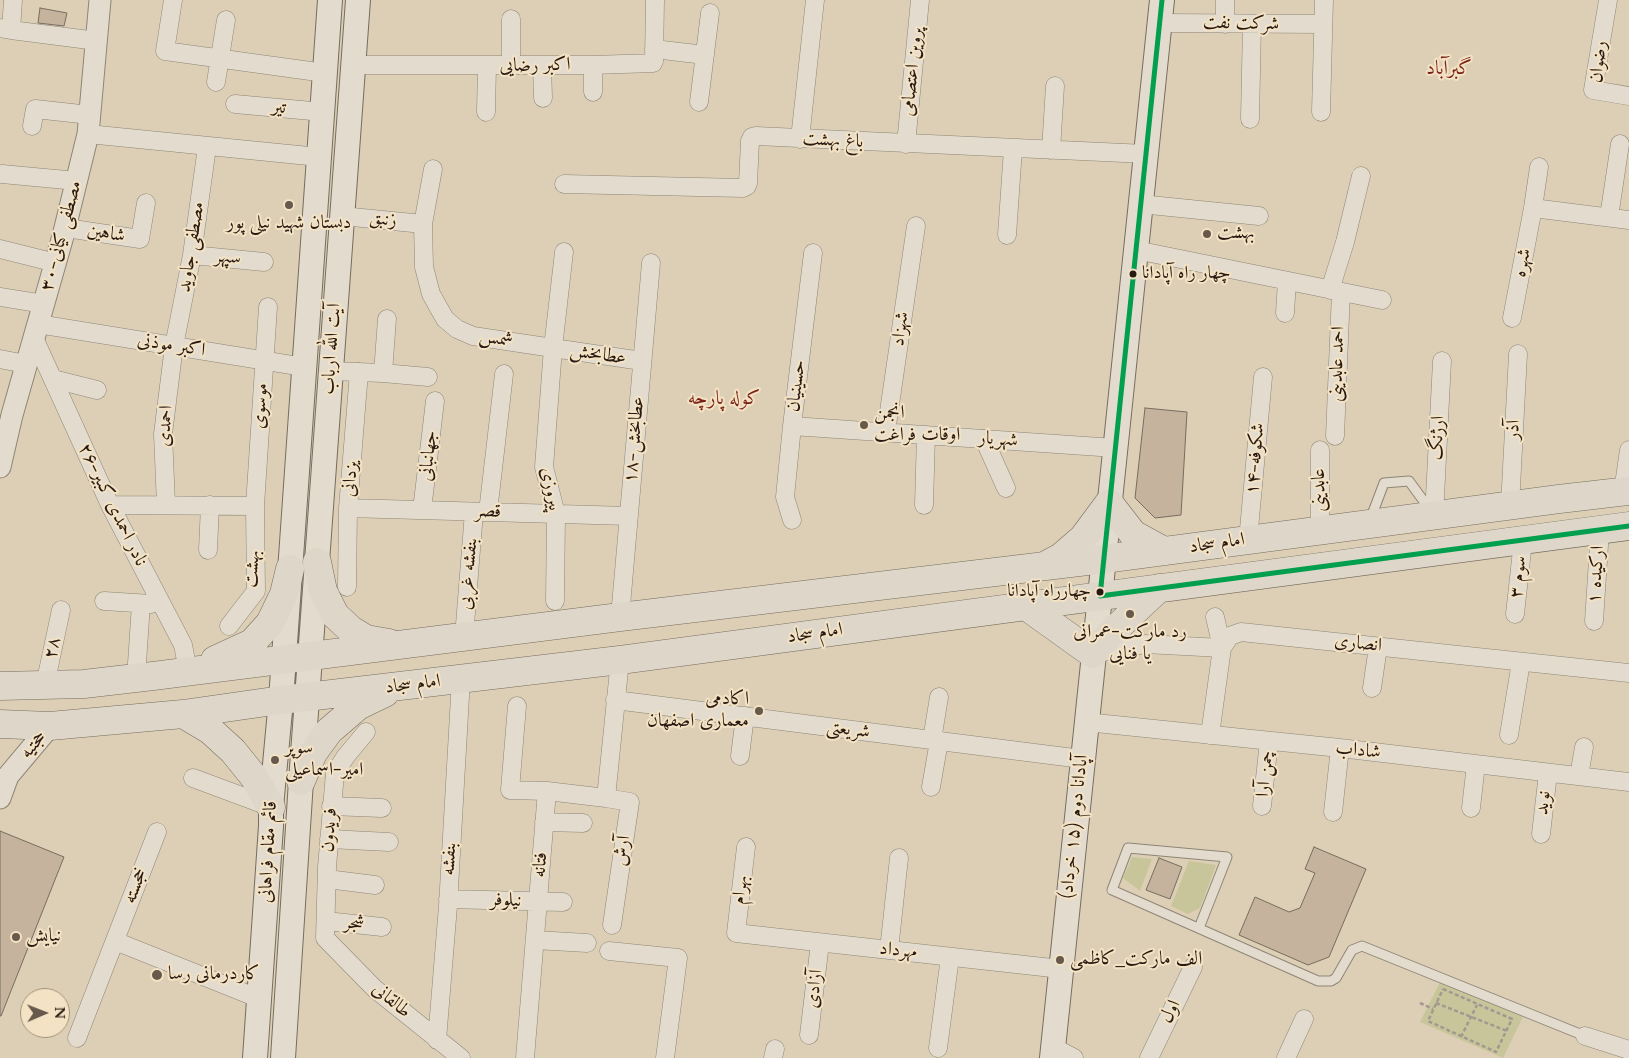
<!DOCTYPE html>
<meta charset="utf-8">
<style>
body{margin:0}
#map{position:relative;width:1629px;height:1058px;overflow:hidden;background:#ddcfb5;font-family:Cardo,serif}
canvas{display:block}
.north{position:absolute;left:20px;top:988px;width:50px;height:50px;box-sizing:border-box;background:#f3e3c4;border:1px solid #a2927d;border-radius:50%;rotate:89deg;font-size:14px;font-weight:700;line-height:20px;text-align:center;color:#281912}
.north::after{content:'';display:block;margin:auto;width:18px;height:22px;background:#67594b;clip-path:polygon(50% 0,100% 100%,50% 72%,0 100%)}
</style>
<div id="map">
<canvas width="1629" height="1058"></canvas>
<div class="north">N</div>
</div>
<script>
const context = document.querySelector('canvas').getContext('2d');
context.lineJoin = 'round';
function paint(path, color) { context.fillStyle = color; context.fill(path, 'evenodd'); }
const poly = rows => new Path2D(rows.map(r => 'M' + r).join(''));
function stroke(path, color, width, dash) { context.strokeStyle = color; context.lineWidth = width; context.lineCap = dash ? 'butt' : 'round'; context.setLineDash(dash || []); context.stroke(path); }
function drawText(font, color, halo, rows, align = 'center') {
  context.font = font + ' Cardo,Amiri,serif'; context.lineWidth = 4; context.setLineDash([]); context.textBaseline = 'middle'; context.strokeStyle = halo; context.fillStyle = color; for (const [text, x, y, turn = 0] of rows) {
    context.save(); context.translate(x, y); context.rotate((+turn || 0) * Math.PI / 180); context.textAlign = isNaN(turn) ? turn : align; if (halo) context.strokeText(text, 0, 0); context.fillText(text, 0, 0); context.restore();
  }
}
paint(poly([
 [1132,857,1152,859,1140,891,1123,878],
 [1189,861,1216,865,1200,908,1188,914,1171,906],
 [1440,982,1523,1017,1503,1058,1420,1022]
]), '#c9c59b');
const building = poly([
 [40,8,67,13,64,26,38,23,40,8],
 [1145,408,1187,412,1181,515,1155,518,1135,498,1145,408],
 [0,831,64,857,1,1016,0,1016,0,831],
 [1314,847,1366,869,1329,957,1308,965,1239,935,1255,897,1289,912,1300,908,1315,873,1305,869,1314,847],
 [1159,858,1182,867,1170,899,1146,890,1159,858]
]);
paint(building, '#c5b39e');
stroke(building, '#766d5f', 1);
const service = poly([
 [1370,520,1384,483,1409,481,1431,511],
 [1199,928,1227,857,1128,848,1112,890,1318,981,1331,981,1336,978,1352,950,1362,946,1585,1036]
]);
const minor = poly([
 [173,0,165,51,325,73],
 [1225,0,1225,24],
 [1608,0,1593,90,1629,96],
 [1159,23,1323,24],
 [0,28,11,30,13,0],
 [11,30,97,41],
 [654,49,705,55],
 [353,65,593,65,653,63,654,61,655,0],
 [542,65,543,98],
 [593,65,593,92],
 [511,66,511,19],
 [216,82,226,20],
 [699,102,710,13],
 [235,104,323,112],
 [486,112,487,66],
 [1321,112,1324,0],
 [1250,119,1252,24],
 [32,126,35,109,90,115],
 [88,134,319,157],
 [800,139,815,0],
 [906,144,920,0],
 [1051,150,1055,86],
 [433,169,423,224,424,267,431,294,445,319,457,329,473,336,553,348,564,252],
 [2,174,77,181],
 [564,184,743,188,747,186,748,183,750,141,752,137,756,136,1146,154],
 [1140,204,1259,216],
 [1533,208,1629,220],
 [342,216,423,224],
 [1609,217,1620,144],
 [66,228,140,239,146,203],
 [1007,235,1013,149],
 [0,249,56,263],
 [1136,250,1382,300],
 [192,255,264,262],
 [1330,290,1345,242,1361,176],
 [0,297,44,304],
 [1285,313,1287,281],
 [1512,318,1533,208,1539,167],
 [38,324,304,367],
 [34,338,110,505,183,645,188,671],
 [0,359,26,364],
 [331,371,383,373,428,377],
 [383,373,387,319],
 [53,379,97,390],
 [792,426,1115,448],
 [886,432,916,226],
 [1335,436,1341,292],
 [984,439,1006,488],
 [1623,492,1629,450],
 [110,505,255,506],
 [166,505,163,434,174,346,192,255,207,147],
 [924,505,926,435],
 [1510,506,1518,354],
 [348,508,629,516],
 [422,510,435,401],
 [488,512,504,374],
 [1434,516,1442,361],
 [792,520,785,497,792,426,813,253],
 [1320,531,1320,450],
 [1248,540,1263,377],
 [208,550,210,505],
 [347,587,348,508,359,372],
 [104,601,151,604],
 [555,601,556,514,544,467,553,348,642,361],
 [1515,614,1523,541],
 [620,617,651,263],
 [1594,621,1600,530],
 [229,626,256,591,255,506,268,307],
 [464,637,474,512],
 [1093,654,1145,644,1222,648,1230,636,1241,632,1629,673],
 [136,678,141,604],
 [45,685,61,610],
 [1372,688,1378,647],
 [615,700,1082,759],
 [517,706,510,790,547,791,525,1058],
 [1086,722,1340,748,1629,782],
 [366,732,346,756,335,773,327,867,325,938,375,989,461,1058],
 [1210,735,1222,648,1215,617],
 [1509,735,1521,662],
 [932,740,939,697],
 [740,756,745,716],
 [1579,776,1584,747],
 [193,778,271,807],
 [931,787,939,741],
 [547,791,606,798],
 [331,806,382,808],
 [1262,806,1269,741],
 [1471,808,1476,764],
 [1333,812,1340,748],
 [544,822,583,823],
 [1541,834,1548,773],
 [329,839,389,842],
 [746,847,736,933,1061,969],
 [327,879,375,885],
 [448,899,563,902],
 [326,921,382,927],
 [612,925,630,802,606,798,620,660],
 [535,940,587,943],
 [115,941,260,999],
 [889,950,899,858],
 [609,951,678,958,665,1058],
 [809,1035,820,943],
 [1585,1036,1629,1050],
 [77,1038,157,832],
 [437,1040,448,906,461,679],
 [1053,1047,1074,1058],
 [938,1048,950,957],
 [773,1058,775,1049],
 [1149,1058,1193,967],
 [1286,1058,1304,1019]
]);
const tertiary = poly([
 [0,467,12,415,63,236,88,134,100,0],
 [0,798,8,776,50,726]
]);
const secondary = poly([
 [255,1058,271,826,271,807,281,700,330,0],
 [283,1058,301,781,358,0],
 [1052,1058,1162,0]
]);
const primary = poly([
 [317,562,323,591,335,615,351,630,366,639,389,643],
 [1046,565,1061,557,1083,538,1109,503,1133,534,1164,551],
 [1026,606,1093,654,1109,635,1159,588],
 [215,660,252,643,270,623,284,594,290,569],
 [0,686,84,684,153,676,620,617,1104,559,1559,499,1629,491],
 [183,714,210,730,233,751,254,777,271,807],
 [0,724,50,726,183,714,281,700,620,660,1629,526],
 [301,781,313,753,329,731,358,706,385,693]
]);
stroke(service, '#8e8576', 11);
stroke(minor, '#8e8576', 19);
stroke(tertiary, '#8e8576', 23);
stroke(secondary, '#766d5f', 26);
stroke(primary, '#766d5f', 29);
stroke(poly([
 [1443,989,1512,1019,1496,1052,1428,1021,1443,989],
 [1420,1003,1433,1009],
 [1436,1003,1507,1031],
 [1461,1037,1477,1005]
]), '#a19990', 2.5, [4, 2.5]);
stroke(service, '#e3dcce', 9);
stroke(minor, '#e3dcce', 18);
stroke(tertiary, '#e3dcce', 21);
stroke(secondary, '#e3dcce', 24);
stroke(primary, '#ded6c8', 28);
stroke(poly([
 [1162,0,1100,596,1629,526]
]), '#029f4e', 5);
for (const [x, y, r, color] of [
 [289,205,5,"#67594b"],
 [1207,234,5,"#67594b"],
 [1133,274,4.5,"#281912"],
 [864,425,5,"#67594b"],
 [1100,592,4.5,"#281912"],
 [1130,614,5,"#67594b"],
 [759,711,5,"#67594b"],
 [275,760,5,"#67594b"],
 [16,937,5,"#67594b"],
 [1060,960,5,"#67594b"],
 [157,975,6,"#67594b"]
]) { const dot = new Path2D(); dot.arc(x, y, r, 0, 2 * Math.PI); context.fillStyle = color; context.fill(dot); stroke(dot, '#f3e3c4', 2); }
drawText('18px', '#281912', '#f3e3c4', [
 ["چهار راه آپادانا",1142,274],
 ["چهارراه آپادانا",1091,592,"right"]
], 'left');
drawText('19px', '#281912', '#f3e3c4', [
 ["شرکت نفت",1241,24,1],
 ["رضوان",1599,62,-84],
 ["اکبر رضایی",535,66,-1],
 ["پروین اعتصامی",913,72,-84],
 ["تیر",279,108,5],
 ["باغ بهشت",833,141,3],
 ["زنبق",383,220,6],
 ["شاهین",106,234,9],
 ["۳۰-مصطفی کیانی",62,236,-75],
 ["مصطفی جاوید",192,247,-81],
 ["سپهر",228,258,6],
 ["شهره",1523,263,-79],
 ["شهزاد",901,329,-82],
 ["شمس",496,339,10],
 ["اکبر موذنی",171,346,9],
 ["آیت الله ارباب",332,349,-86],
 ["عطابخش",598,355,9],
 ["احمد عابدینی",1338,364,-88],
 ["حسینیان",797,386,-83],
 ["موسوی",261,406,-86],
 ["احمدی",166,426,-86],
 ["آذر",1514,430,-87],
 ["ارژنگ",1438,438,-87],
 ["۱۸-عطابخش",635,440,-85],
 ["شهریار",998,440,4],
 ["جهانبانی",429,456,-84],
 ["۱۴-شکوفه",1256,459,-85],
 ["یزدانی",351,479,-85],
 ["پیروزی",550,489,79],
 ["عابدینی",1320,490,-90],
 ["۲۶-نادر احمدی کبیر",112,505,64],
 ["قصر",488,512,2],
 ["امام سجاد",1217,544,-8],
 ["بهشت",253,569,-86],
 ["بنفشه غربی",469,574,-85],
 ["ارکیده ۱",1597,575,-86],
 ["سوم ۳",1519,577,-84],
 ["امام سجاد",815,634,-8],
 ["انصاری",1358,644,6],
 ["۲۸",53,648,-78],
 ["امام سجاد",413,685,-7],
 ["شریعتی",848,730,7],
 ["حجتیه",34,745,-49],
 ["شاداب",1358,751,6],
 ["چمن آرا",1266,774,-84],
 ["نوید",1544,803,-84],
 ["آپادانا دوم (۱۵ خرداد)",1075,827,-84],
 ["فریدون",330,830,-86],
 ["آرش",623,851,-82],
 ["قائم مقام فراهانی",269,852,-87],
 ["بنفشه",450,859,-87],
 ["فتانه",541,865,-85],
 ["خجسته",136,886,-69],
 ["بهرام",741,890,-83],
 ["نیلوفر",506,901,2],
 ["شجر",354,924,7],
 ["مهرداد",898,951,6],
 ["آزادی",815,989,-83],
 ["طالقانی",391,1001,40],
 ["اول",1171,1012,-64]
]);
drawText('19px', '#281912', '#f3e3c4', [
 ["دبستان شهید نیلی پور",289,224,"center"],
 ["بهشت",1217,234],
 ["انجمن",874,414],
 ["اوقات فراغت",874,436],
 ["رد مارکت-عمرانی",1130,633,"center"],
 ["یا فنایی",1130,655,"center"],
 ["اکادمی",749,700,"right"],
 ["معماری اصفهان",749,722,"right"],
 ["سوپر",285,749],
 ["امیر-اسماعیلی",285,771],
 ["نیایش",26,937],
 ["الف مارکت_کاظمی",1070,960],
 ["کاردرمانی رسا",168,975]
], 'left');
drawText('20px', '#7a1f14', '#f3e3c4', [
 ["گبرآباد",1449,69],
 ["کوله پارچه",724,399]
]);
</script>
